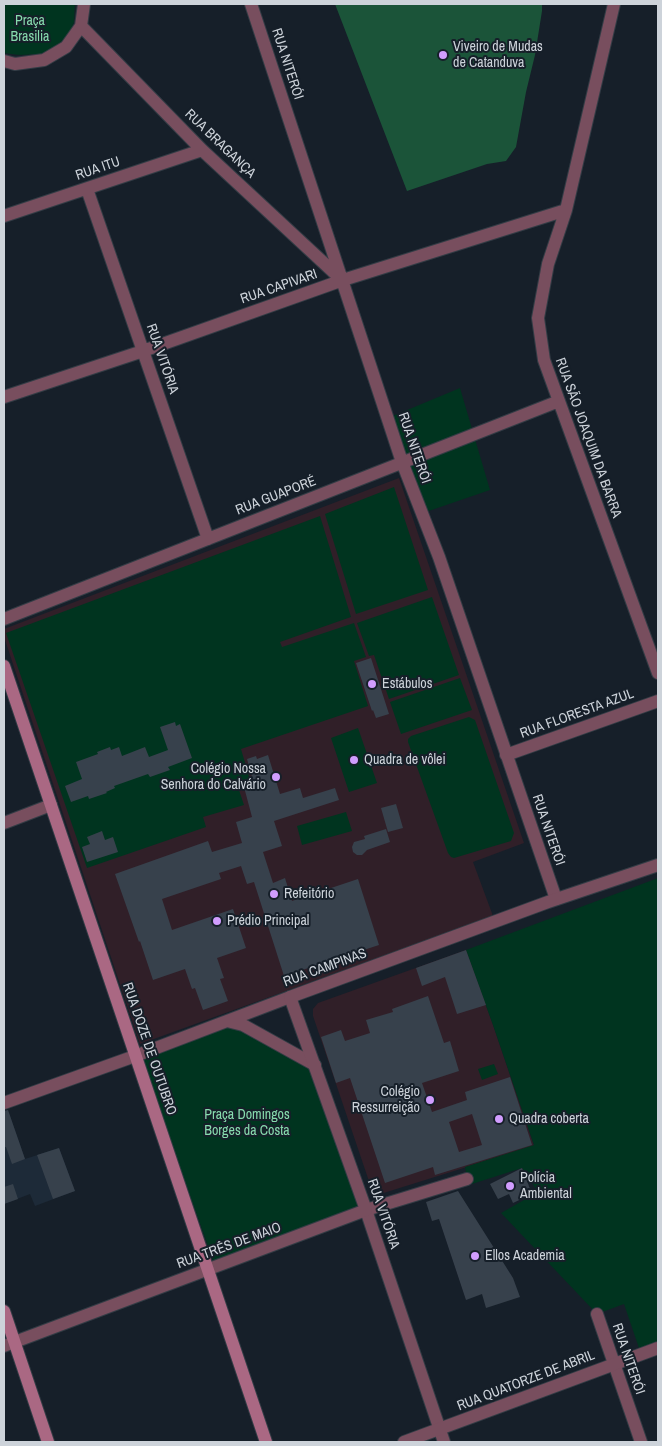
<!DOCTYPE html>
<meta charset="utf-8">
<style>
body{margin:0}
#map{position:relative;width:662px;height:1446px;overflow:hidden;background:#161f29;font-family:"Archivo Narrow",sans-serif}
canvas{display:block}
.frame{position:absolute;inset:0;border:5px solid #cdd3da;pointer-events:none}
</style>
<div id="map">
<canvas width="662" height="1446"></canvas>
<div class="frame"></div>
</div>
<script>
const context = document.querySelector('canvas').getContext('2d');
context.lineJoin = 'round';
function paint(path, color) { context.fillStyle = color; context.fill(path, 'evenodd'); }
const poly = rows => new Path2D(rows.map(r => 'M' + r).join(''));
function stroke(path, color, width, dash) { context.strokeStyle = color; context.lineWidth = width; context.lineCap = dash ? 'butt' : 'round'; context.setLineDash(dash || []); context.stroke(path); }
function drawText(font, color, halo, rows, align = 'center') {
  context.font = font + ' "Archivo Narrow",sans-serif'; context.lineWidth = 4; context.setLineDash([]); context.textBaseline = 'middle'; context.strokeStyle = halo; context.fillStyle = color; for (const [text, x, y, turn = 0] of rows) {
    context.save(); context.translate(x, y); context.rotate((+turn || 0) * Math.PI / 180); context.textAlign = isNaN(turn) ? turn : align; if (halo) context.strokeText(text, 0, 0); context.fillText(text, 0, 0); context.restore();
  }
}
paint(poly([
 [9,1113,25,1159,59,1148,75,1191,35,1206,30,1194,4,1204,4,1115]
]), '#1d2a38');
paint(poly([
 [399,478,524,843,473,862,493,916,140,1044,4,637,4,629],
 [466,950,493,1025,534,1146,374,1196,313,1016,313,1009,318,1003]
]), '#301f28');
paint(poly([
 [4,4,75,4,74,22,70,32,61,42,51,49,41,54,19,55,4,53],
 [460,388,490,490,420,514,388,418],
 [394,487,428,590,356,614,325,514],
 [320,516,351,617,280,642,282,647,354,623,366,657,354,661,368,706,241,749,250,780,237,784,244,805,203,817,206,827,87,868,6,633],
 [432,597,459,675,389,699,374,655,369,656,357,623],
 [460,678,472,710,401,734,390,702],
 [469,717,475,720,514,833,511,841,454,858,451,857,448,853,408,742,408,739,411,736],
 [358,728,377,783,349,792,331,738],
 [346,812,352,831,302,845,297,826],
 [658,878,658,1348,641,1354,624,1304,597,1314,501,1213,538,1192,522,1168,472,1184,468,1183,465,1167,534,1145,493,1025,466,950],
 [231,1025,312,1069,358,1206,214,1263,142,1060],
 [494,1064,498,1074,482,1080,478,1069]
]), '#00341f');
paint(poly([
 [335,4,542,4,542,11,535,55,526,92,516,147,506,161,487,164,407,191]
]), '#1b5439');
paint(poly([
 [371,658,389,714,376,718,373,710,372,711,356,663],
 [175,722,176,726,180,724,192,758,168,767,170,770,150,777,148,774,114,786,115,788,106,792,107,793,89,799,88,796,71,802,65,786,82,779,76,762,98,754,97,752,110,747,111,750,119,747,122,756,145,747,149,757,168,750,160,727],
 [268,755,280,794,300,788,303,798,335,788,339,800,274,821,282,846,263,852,273,883,285,878,292,901,358,879,379,945,284,976,254,882,247,884,241,866,219,873,221,879,162,899,172,930,233,909,246,948,217,958,224,978,220,979,228,1001,203,1010,195,988,192,989,185,969,153,980,140,941,139,942,115,874,208,841,212,852,242,843,236,822,252,817,244,787,254,784,247,759,256,756,257,759],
 [396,804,403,828,388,832,381,808],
 [386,829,390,842,367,850,362,855,357,855,353,852,352,847,354,842,365,839,364,836],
 [102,831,105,840,113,837,118,852,87,862,82,847,90,844,87,837],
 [466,950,486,1005,457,1014,445,977,422,986,416,968],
 [428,996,444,1043,450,1041,459,1071,422,1083,432,1112,467,1100,465,1092,510,1077,532,1145,435,1175,433,1167,385,1183,350,1078,336,1083,321,1037,341,1030,345,1041,370,1033,366,1020,393,1012,392,1009],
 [472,1114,482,1145,459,1152,449,1122],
 [8,1110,25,1159,12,1164,6,1147,4,1147,4,1111],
 [59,1148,75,1191,53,1199,37,1155],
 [522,1168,532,1194,513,1203,509,1194,498,1199,490,1184],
 [13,1184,18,1199,4,1204,4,1187],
 [458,1191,513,1278,520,1297,486,1308,482,1294,466,1300,439,1219,432,1221,426,1202]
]), '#37414c');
const minor = poly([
 [251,4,402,462,439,557,556,899],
 [614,4,566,210,548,264,538,318,544,360,658,673],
 [81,26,202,150,341,279],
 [4,61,15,64,44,60,66,47,81,26,84,4],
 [87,189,208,539],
 [4,216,202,150],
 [4,397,143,351,343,280,566,210],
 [4,619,559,401],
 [506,755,658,701],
 [4,823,51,805],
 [227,1021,243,1025,315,1065],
 [4,1103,135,1056,290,997],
 [597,1314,641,1442],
 [444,1442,366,1210,467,1179]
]);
const tertiary = poly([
 [4,1346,366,1210,290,997,548,902,658,865],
 [404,1442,658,1348]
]);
const secondary = poly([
 [4,666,266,1442],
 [4,1311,48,1442]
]);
stroke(minor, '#333c45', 14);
stroke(tertiary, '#333c45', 14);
stroke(secondary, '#333c45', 14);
stroke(minor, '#784e5e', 12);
stroke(tertiary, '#784e5e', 12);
stroke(secondary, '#aa6883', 12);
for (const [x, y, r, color] of [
 [443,55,5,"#d19dfe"],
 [372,684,5,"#d19dfe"],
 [354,760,5,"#d19dfe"],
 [276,777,5,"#d19dfe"],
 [274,894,5,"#d19dfe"],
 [217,921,5,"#d19dfe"],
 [430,1100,5,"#d19dfe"],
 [499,1119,5,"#d19dfe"],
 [510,1186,5,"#d19dfe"],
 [475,1256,5,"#d19dfe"]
]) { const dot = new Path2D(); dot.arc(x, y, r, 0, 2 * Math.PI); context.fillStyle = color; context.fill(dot); stroke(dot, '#161f29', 2); }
drawText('14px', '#87dbae', '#161f29', [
 ["Praça",30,21],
 ["Brasilia",30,37],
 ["Praça Domingos",247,1115],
 ["Borges da Costa",247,1131]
]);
drawText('14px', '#cdd3da', '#161f29', [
 ["Viveiro de Mudas",453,47],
 ["de Catanduva",453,63],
 ["Estábulos",382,684],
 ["Quadra de vôlei",364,760],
 ["Colégio Nossa",266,769,"right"],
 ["Senhora do Calvário",266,785,"right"],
 ["Refeitório",284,894],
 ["Prédio Principal",227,921],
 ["Colégio",420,1092,"right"],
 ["Ressurreição",420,1108,"right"],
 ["Quadra coberta",509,1119],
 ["Polícia",520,1178],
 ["Ambiental",520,1194],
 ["Ellos Academia",485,1256]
], 'left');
drawText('14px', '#cdd3da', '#161f29', [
 ["RUA NITERÓI",287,64,72],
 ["RUA BRAGANÇA",220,144,44],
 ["RUA ITU",98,169,-19],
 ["RUA CAPIVARI",279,287,-19],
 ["RUA VITÓRIA",162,359,71],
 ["RUA SÃO JOAQUIM DA BARRA",588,438,70],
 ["RUA NITERÓI",414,448,71],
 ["RUA GUAPORÉ",276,496,-21],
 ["RUA FLORESTA AZUL",577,714,-20],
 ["RUA NITERÓI",548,830,71],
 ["RUA CAMPINAS",325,968,-20],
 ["RUA DOZE DE OUTUBRO",149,1049,71],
 ["RUA VITÓRIA",383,1214,71],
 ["RUA TRÊS DE MAIO",229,1246,-20],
 ["RUA NITERÓI",628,1359,71],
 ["RUA QUATORZE DE ABRIL",526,1381,-21]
]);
</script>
